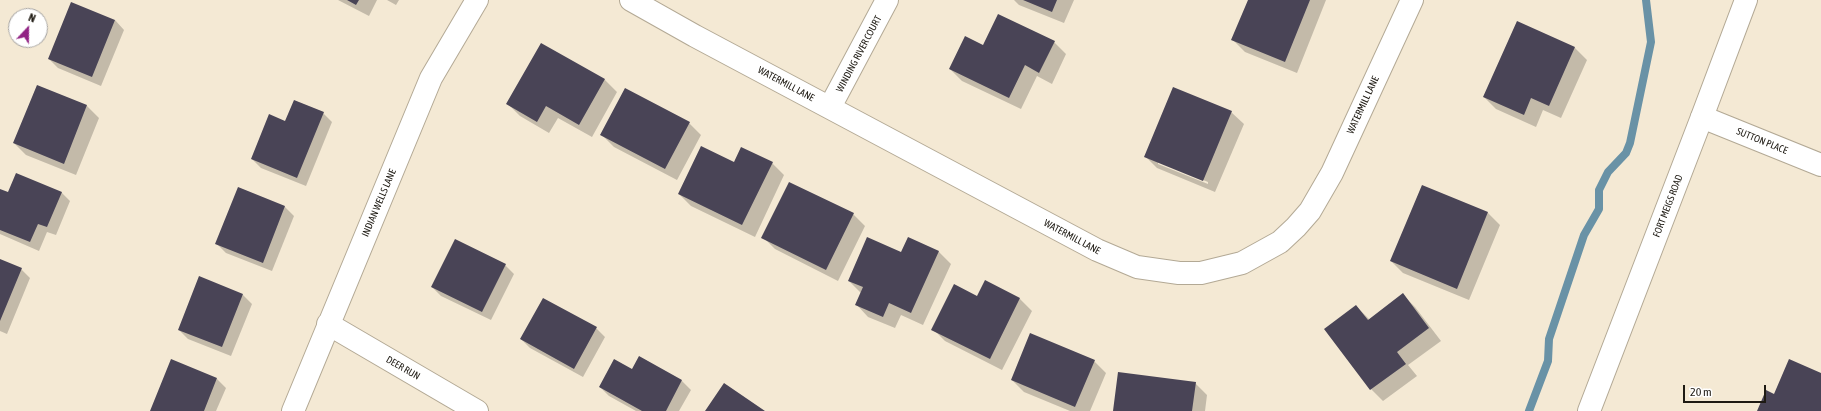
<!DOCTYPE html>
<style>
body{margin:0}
#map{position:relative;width:1821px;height:411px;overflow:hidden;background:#f4e9d4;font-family:"Asap Condensed",sans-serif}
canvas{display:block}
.north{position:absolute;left:8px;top:8px;width:40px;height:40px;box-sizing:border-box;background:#fff;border:1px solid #a5a3a1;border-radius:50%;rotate:22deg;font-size:11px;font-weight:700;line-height:16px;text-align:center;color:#1e1a13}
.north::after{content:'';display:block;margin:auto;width:14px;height:18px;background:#912384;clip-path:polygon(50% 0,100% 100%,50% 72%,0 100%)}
.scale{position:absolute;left:1683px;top:385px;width:83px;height:18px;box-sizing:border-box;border:2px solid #1e1a13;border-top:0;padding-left:5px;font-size:12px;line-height:14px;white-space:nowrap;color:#1e1a13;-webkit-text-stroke:3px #fff;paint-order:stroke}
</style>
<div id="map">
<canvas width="1821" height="411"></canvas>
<div class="north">N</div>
<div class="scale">20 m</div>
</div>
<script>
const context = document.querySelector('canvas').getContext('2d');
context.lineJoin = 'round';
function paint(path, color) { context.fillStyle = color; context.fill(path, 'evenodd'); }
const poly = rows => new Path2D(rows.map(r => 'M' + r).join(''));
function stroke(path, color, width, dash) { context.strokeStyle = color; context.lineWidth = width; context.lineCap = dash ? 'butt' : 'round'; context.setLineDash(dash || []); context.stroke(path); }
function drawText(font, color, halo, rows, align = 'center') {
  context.font = font + ' "Asap Condensed",sans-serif'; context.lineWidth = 4; context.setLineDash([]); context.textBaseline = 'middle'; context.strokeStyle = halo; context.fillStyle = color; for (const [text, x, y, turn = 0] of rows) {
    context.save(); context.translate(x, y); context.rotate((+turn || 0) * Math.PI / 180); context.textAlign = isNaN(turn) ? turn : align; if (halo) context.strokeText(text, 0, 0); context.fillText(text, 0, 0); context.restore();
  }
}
paint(poly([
 [338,0,377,0,369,16],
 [387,0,399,0,396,5],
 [1014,0,1074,0,1064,23,1019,5],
 [1249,0,1326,0,1297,73,1245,52,1233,40],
 [115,20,124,30,101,86,58,68,49,59],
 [1517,22,1575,48,1587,60,1561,118,1543,110,1536,127,1496,109,1484,97],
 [1054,42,1066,54,1052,84,1037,76,1021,109,962,81,950,69,984,46],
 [541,44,605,80,617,92,592,137,558,118,549,133,520,116,508,104],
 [37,86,87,106,99,118,76,175,26,155,14,143],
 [1231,112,1244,124,1215,192,1157,168,1145,156],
 [1158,161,1208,182,1208,184,1158,164],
 [323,113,332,122,306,186,261,168,252,159,286,122],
 [689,123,701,135,677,180,614,147,602,135],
 [735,163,772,163,784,175,755,237,691,206,679,194],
 [1422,186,1488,213,1500,225,1469,300,1403,273,1391,261],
 [239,188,285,207,294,216,272,271,226,253,217,244],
 [0,190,9,194,61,192,70,201,56,235,47,232,39,251,0,234],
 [853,214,865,226,838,281,775,249,763,237],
 [909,239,939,252,951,264,923,325,901,315,895,328,868,317,856,304,861,293,849,281,902,254],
 [0,260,21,269,30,278,7,334,0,331],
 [505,265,514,274,491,320,441,296,432,287],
 [986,282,1020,299,1032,311,1002,370,945,341,933,329,978,297],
 [243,295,252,304,231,356,188,339,179,330],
 [1403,295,1415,307,1441,341,1408,365,1417,376,1383,401,1371,389,1326,329,1356,306,1370,320],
 [596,328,605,337,583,377,530,348,521,339],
 [640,357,682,381,691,390,679,411,636,411,609,396,600,387,632,370],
 [1094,361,1106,373,1090,411,1070,411,1024,392,1012,380],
 [217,379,226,388,216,411,151,411],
 [1195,383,1207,395,1205,411,1114,411]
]), '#0003');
stroke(poly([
 [1529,411,1548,361,1549,339,1584,235,1599,209,1599,190,1608,172,1626,153,1630,143,1651,42,1646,0]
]), '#6992a6', 8);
paint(poly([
 [347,0,359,0,356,5],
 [1023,0,1057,0,1052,12],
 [1248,0,1310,0,1285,62,1231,40],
 [71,2,115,20,92,77,48,59],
 [998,14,1055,41,1039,73,1025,65,1009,98,949,69,965,36,983,45],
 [1517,21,1575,47,1549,106,1531,98,1524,115,1483,97],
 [541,43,605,79,579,125,546,106,537,122,506,104],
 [37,85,87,105,64,164,13,143],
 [1173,87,1232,111,1203,181,1144,157],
 [625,88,690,122,665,169,600,135],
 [294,100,324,112,297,178,251,159,269,114,285,121],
 [701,146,734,162,741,147,773,162,742,225,678,194],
 [16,173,62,192,47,227,38,224,30,242,0,230,0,189,8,192],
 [789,182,854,213,826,270,761,238],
 [1422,185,1488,212,1457,289,1390,261],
 [238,187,285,206,263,263,215,244],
 [867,237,901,252,908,237,939,251,911,313,889,303,883,317,855,305,863,287,848,281],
 [455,239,506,264,482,312,431,287],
 [0,259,22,268,0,321],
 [199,276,243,294,222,347,178,330],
 [985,280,1020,298,990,359,931,330,954,284,977,296],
 [1403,293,1429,328,1397,352,1406,364,1370,390,1324,329,1356,305,1368,320],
 [543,298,597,327,574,369,520,339],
 [1030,333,1095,360,1075,407,1011,380],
 [639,356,682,380,666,411,642,411,599,387,614,359,632,369],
 [171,359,217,378,204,411,150,411],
 [1789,359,1821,373,1821,411,1757,411,1766,390,1774,394],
 [1118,372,1196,382,1192,411,1113,411],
 [724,383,765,411,705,411]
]), '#494456');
const minor = poly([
 [631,0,695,36,1097,250,1137,267,1179,273,1201,273,1242,263,1280,242,1296,227,1310,211,1332,173,1412,0],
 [830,107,887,0],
 [1702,117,1821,165],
 [328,324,477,411],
 [293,411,431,78,477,0]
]);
const tertiary = poly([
 [1589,411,1702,117,1746,0]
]);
stroke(minor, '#b3a995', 24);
stroke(tertiary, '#b3a995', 24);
stroke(minor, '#fff', 22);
stroke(tertiary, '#fff', 22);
drawText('10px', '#1e1a13', '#fff', [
 ["WINDING RIVER COURT",859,54,-62],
 ["WATERMILL LANE",786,84,28],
 ["WATERMILL LANE",1363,105,-65],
 ["SUTTON PLACE",1762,141,22],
 ["INDIAN WELLS LANE",379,203,-67],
 ["FORT MEIGS ROAD",1668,206,-69],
 ["WATERMILL LANE",1072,237,28],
 ["DEER RUN",403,368,30]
]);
</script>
